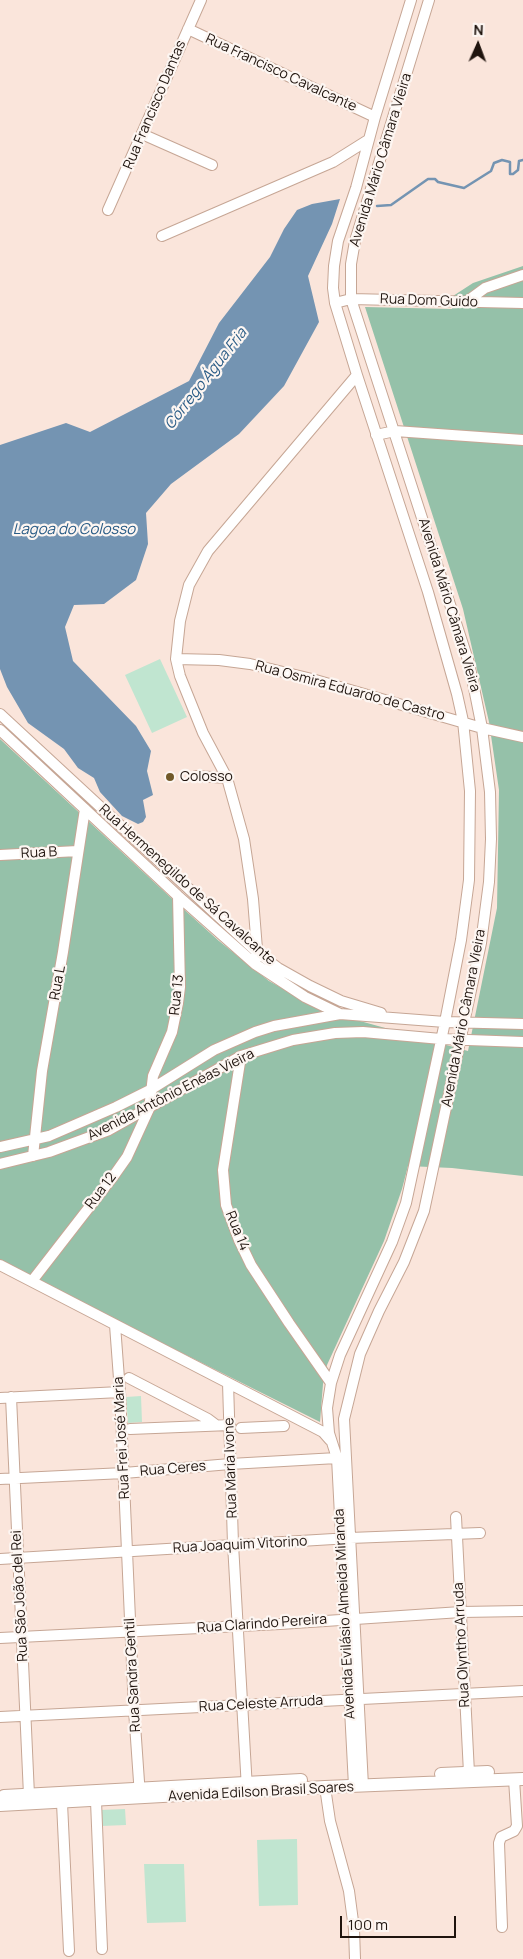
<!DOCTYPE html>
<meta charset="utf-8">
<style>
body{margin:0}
#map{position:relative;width:523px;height:1959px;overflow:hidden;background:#fae5db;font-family:Manrope,sans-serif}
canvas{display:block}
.north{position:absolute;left:453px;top:20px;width:50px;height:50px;-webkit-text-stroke:4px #fdf6f2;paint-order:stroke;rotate:2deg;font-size:14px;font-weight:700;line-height:20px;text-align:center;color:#1f140e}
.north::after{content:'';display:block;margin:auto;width:18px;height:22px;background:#1f140e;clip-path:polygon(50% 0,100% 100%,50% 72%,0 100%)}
.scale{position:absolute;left:340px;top:1916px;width:116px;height:22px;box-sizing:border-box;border:2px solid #1f140e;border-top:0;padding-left:6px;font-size:15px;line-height:18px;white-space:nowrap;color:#1f140e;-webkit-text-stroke:4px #fdf6f2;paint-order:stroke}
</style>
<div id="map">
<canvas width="523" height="1959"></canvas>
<div class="north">N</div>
<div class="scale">100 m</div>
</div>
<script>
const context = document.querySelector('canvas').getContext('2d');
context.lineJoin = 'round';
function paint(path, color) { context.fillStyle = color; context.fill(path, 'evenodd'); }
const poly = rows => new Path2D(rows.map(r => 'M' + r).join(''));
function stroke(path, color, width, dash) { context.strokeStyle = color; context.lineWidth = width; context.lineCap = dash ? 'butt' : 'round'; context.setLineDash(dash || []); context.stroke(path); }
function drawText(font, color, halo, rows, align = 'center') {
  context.font = font + ' Manrope,sans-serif'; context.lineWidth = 4.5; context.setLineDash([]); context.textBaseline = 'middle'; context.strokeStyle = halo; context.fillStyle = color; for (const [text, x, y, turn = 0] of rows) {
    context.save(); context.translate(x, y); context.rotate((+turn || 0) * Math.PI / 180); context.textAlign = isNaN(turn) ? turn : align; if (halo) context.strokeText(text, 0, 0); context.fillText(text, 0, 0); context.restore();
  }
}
paint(poly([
 [160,659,187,717,152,733,125,675],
 [141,1396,142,1422,128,1423,126,1397],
 [125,1809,126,1825,101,1826,100,1810],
 [297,1839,298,1905,259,1906,257,1840],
 [144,1864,184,1864,186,1922,147,1923]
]), '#c0e5d0');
paint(poly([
 [523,266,523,1176,452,1168,408,1166,402,1189,384,1241,327,1365,323,1384,320,1422,0,1262,0,739,169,896,219,941,269,981,324,1011,468,1051,497,908,499,790,489,722,463,609,365,307,452,309,453,296,473,283]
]), '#95c1a9');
paint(poly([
 [340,199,332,224,308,276,319,322,284,386,239,434,171,484,146,513,148,544,136,580,104,604,74,605,65,627,73,661,136,726,151,751,147,771,153,795,143,800,146,817,143,822,138,824,122,816,100,792,94,778,78,768,64,749,28,723,7,687,0,669,0,445,66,423,90,432,189,381,219,323,270,257,284,229,297,210,312,204]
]), '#7494b2');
stroke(poly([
 [377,206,391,205,428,179,435,179,438,182,464,188,491,171,494,163,502,160,510,162,510,174,513,174,518,170,519,161,523,160]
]), '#7494b2', 2.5);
const minor = poly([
 [188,29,375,117],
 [142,134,212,165],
 [108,210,201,0],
 [162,236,333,162,368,140],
 [466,302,485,288,523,275],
 [335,303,351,299,523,303],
 [376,435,395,431,523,440],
 [176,659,219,660,250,664,312,679,482,728,523,737],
 [0,714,257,952,278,968,310,986,341,1001,381,1013],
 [0,730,178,896,255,964,305,997,340,1014],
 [196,776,227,778],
 [0,855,78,851],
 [255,964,257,949,253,899,244,839,227,778,203,733,180,676,176,659,180,621,189,585,208,551,357,375],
 [241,1056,223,1170,226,1205,239,1240,251,1265,289,1323,331,1383],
 [0,1147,49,1136,116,1107,150,1090,214,1050,255,1032,274,1026,340,1014,445,1022,523,1024],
 [33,1156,42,1071,63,952,85,809],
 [0,1164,49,1152,109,1130,241,1056,293,1040,335,1033,363,1032,441,1039,523,1042],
 [0,1265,323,1432,330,1440],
 [32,1281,115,1174,127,1157,149,1109,153,1076,172,1032,178,1003,180,987,178,896],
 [115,1325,120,1392,134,1710,140,1796],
 [129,1378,208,1419,216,1425],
 [228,1383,233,1544,247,1789],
 [11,1397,29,1795],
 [0,1398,120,1392],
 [241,1428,284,1426],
 [130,1429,230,1425],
 [0,1479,124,1473,230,1464,337,1458,343,1460],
 [456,1517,469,1773],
 [0,1559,350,1538,480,1533],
 [0,1638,280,1624,461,1612,523,1611],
 [0,1717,523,1691],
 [354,1786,337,1458,329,1433,327,1408,331,1383,340,1355,392,1242,406,1203,445,1022,461,940,469,880,470,791,463,721,457,694,428,592,357,375,335,303,333,288,334,266,338,241,356,188,375,117,411,0],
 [363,1786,344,1419,360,1354,379,1311,404,1262,424,1211,481,943,489,882,491,839,490,792,482,728,469,663,351,299,351,264,355,241,429,0],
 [325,1787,330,1821,349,1891,354,1929,355,1959],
 [96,1801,102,1949],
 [62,1803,69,1951],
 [502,1927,499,1843,501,1837,514,1831,517,1826,514,1779]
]);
const major = poly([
 [441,1774,488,1772],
 [4,1796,301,1780],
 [0,1805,325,1787,523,1779]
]);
stroke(minor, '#c6a695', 12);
stroke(major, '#c6a695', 14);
stroke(minor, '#fff', 10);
stroke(major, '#fff', 12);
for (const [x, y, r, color] of [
 [170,777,5,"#715929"]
]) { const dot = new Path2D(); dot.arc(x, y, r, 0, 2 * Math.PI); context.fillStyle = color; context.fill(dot); stroke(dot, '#fdf6f2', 2); }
drawText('14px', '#1f140e', '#fdf6f2', [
 ["Rua Francisco Cavalcante",281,73,25],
 ["Rua Francisco Dantas",155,105,-67],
 ["Avenida Mário Câmara Vieira",381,160,-73],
 ["Rua Dom Guido",429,301,2],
 ["Avenida Mário Câmara Vieira",449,605,73],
 ["Rua Osmira Eduardo de Castro",350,691,15],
 ["Rua B",39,853,-3],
 ["Rua Hermenegildo de Sá Cavalcante",187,885,42],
 ["Rua L",58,983,-80],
 ["Rua 13",177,995,-84],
 ["Avenida Mário Câmara Vieira",464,1018,-79],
 ["Avenida Antônio Enéas Vieira",171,1095,-27],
 ["Rua 12",101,1191,-53],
 ["Rua 14",237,1231,68],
 ["Rua Frei José Maria",122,1438,-93],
 ["Rua Maria Ivone",231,1468,-92],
 ["Rua Ceres",173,1469,-5],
 ["Rua Joaquim Vitorino",240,1545,-3],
 ["Rua São João del Rei",20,1596,-93],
 ["Avenida Evilásio Almeida Miranda",345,1614,-93],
 ["Rua Clarindo Pereira",262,1624,-4],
 ["Rua Olyntho Arruda",462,1645,-93],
 ["Rua Sandra Gentil",133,1675,-93],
 ["Rua Celeste Arruda",261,1704,-3],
 ["Avenida Edilson Brasil Soares",261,1792,-3]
]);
drawText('14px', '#1f140e', '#fdf6f2', [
 ["Colosso",180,777]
], 'left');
drawText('italic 15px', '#2a5c86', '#fdf6f2', [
 ["Córrego Água Fria",206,379,-52],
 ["Lagoa do Colosso",74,530]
]);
</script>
